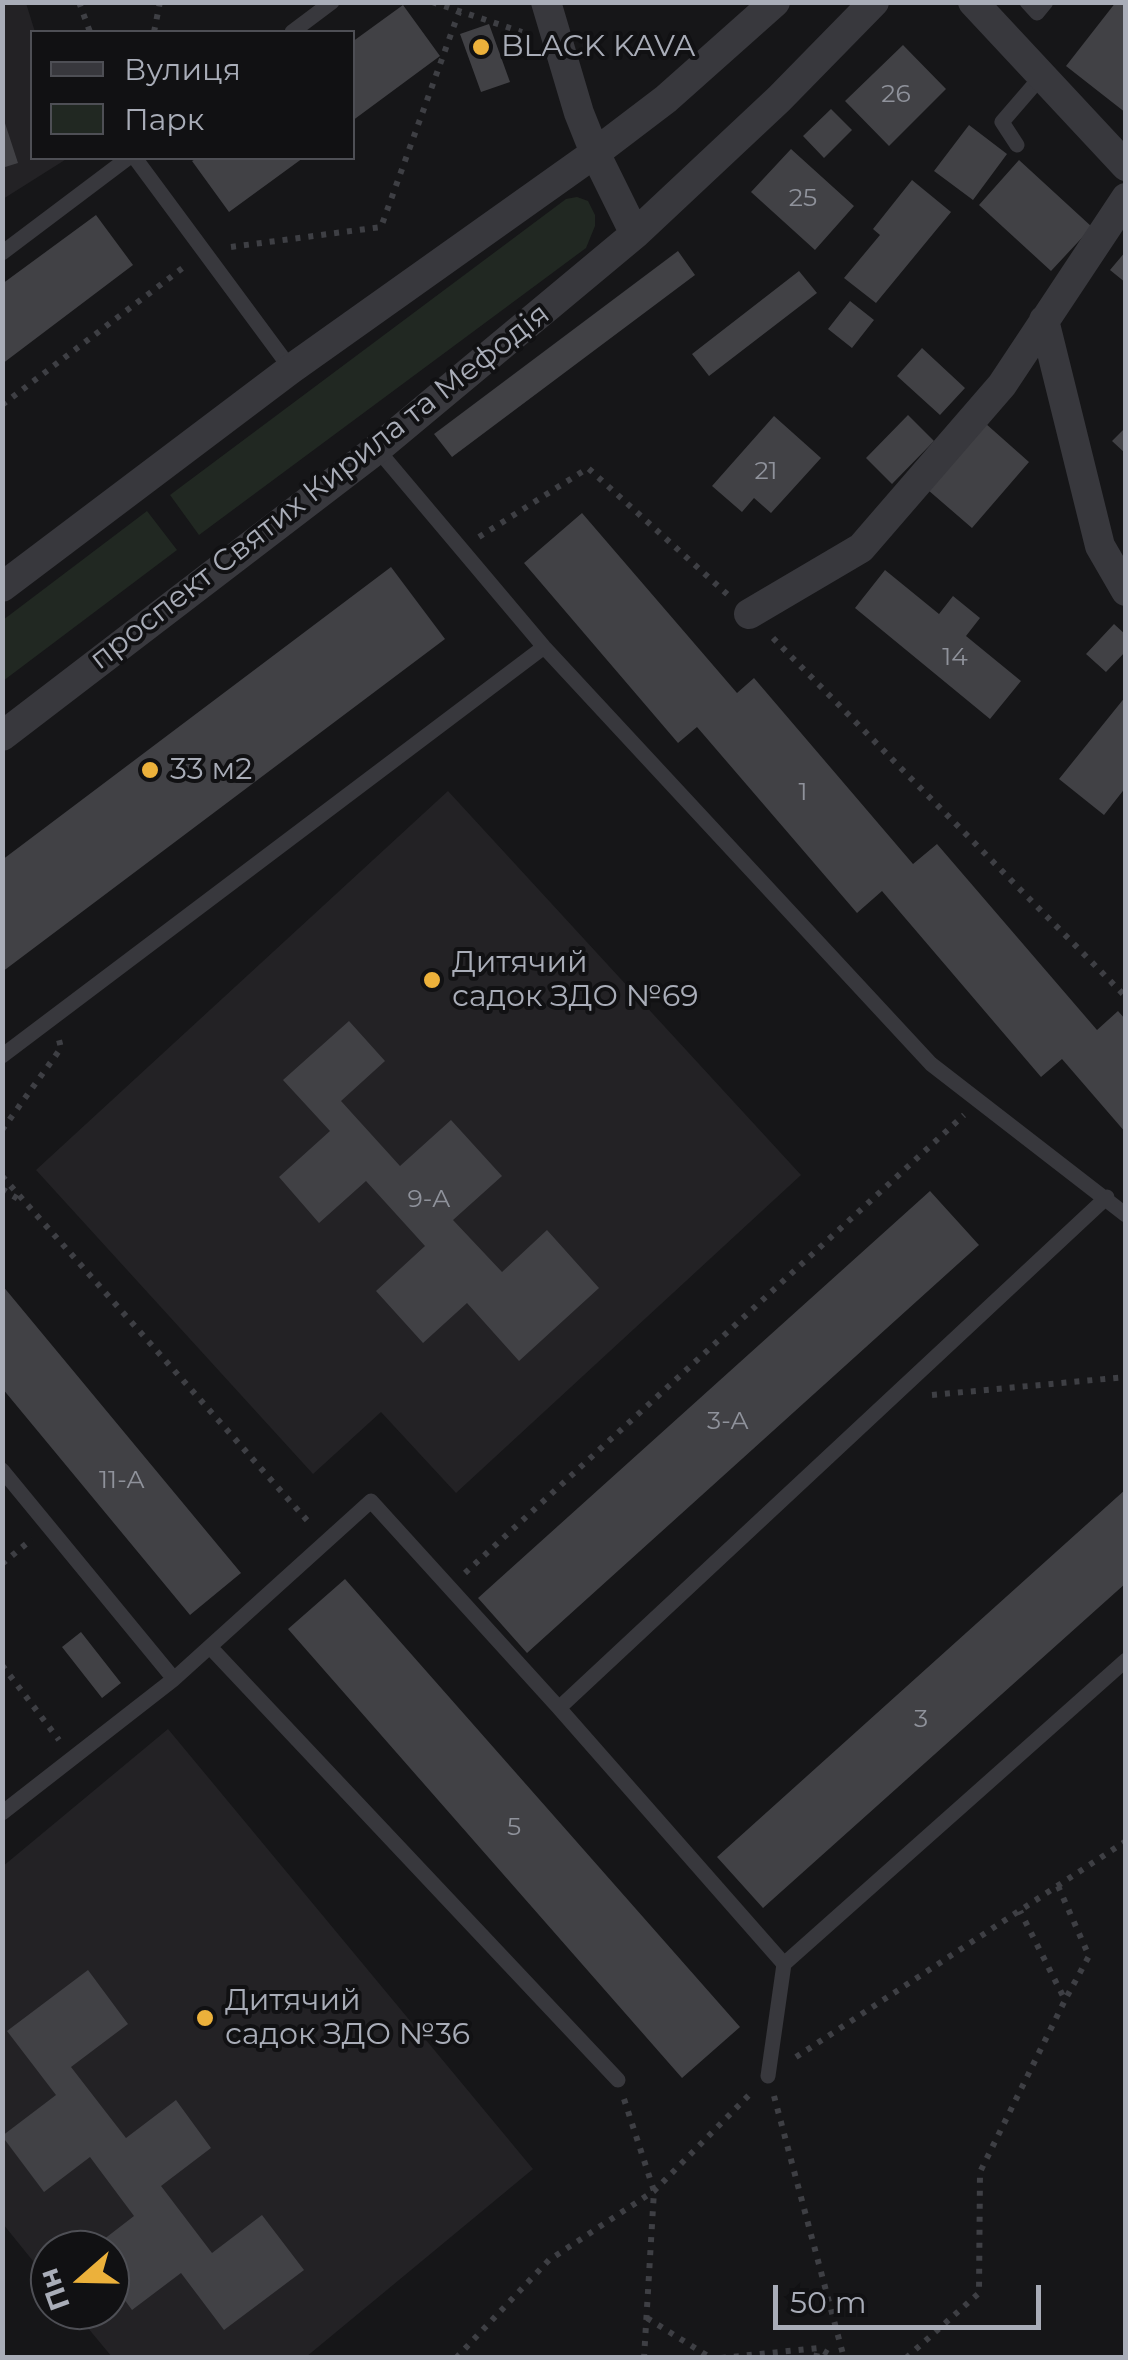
<!DOCTYPE html>
<meta charset="utf-8">
<style>
body{margin:0}
#map{position:relative;width:1128px;height:2360px;overflow:hidden;background:#161618;font-family:Montserrat,sans-serif}
canvas{display:block}
.frame{position:absolute;inset:0;border:5px solid #a9adb8;pointer-events:none}
.legend{position:absolute;left:30px;top:30px;width:325px;height:130px;box-sizing:border-box;background:#111113;border:2px solid #4e4f55;margin:0;padding:12px 18px;list-style:none;font-size:30px;color:#a9adb8}
.legend li{display:flex;align-items:center;gap:20px;height:50px}
.legend b{width:50px;border:2px solid #4e4f55}
.north{position:absolute;left:30px;top:2230px;width:100px;height:100px;box-sizing:border-box;background:#111113;border:2px solid #4e4f55;border-radius:50%;rotate:250deg;font-size:28px;font-weight:700;line-height:40px;text-align:center;color:#a9adb8}
.north::after{content:'';display:block;margin:auto;width:35px;height:45px;background:#ecb13b;clip-path:polygon(50% 0,100% 100%,50% 72%,0 100%)}
.scale{position:absolute;left:773px;top:2285px;width:268px;height:45px;box-sizing:border-box;border:5px solid #a9adb8;border-top:0;padding-left:12px;font-size:30px;line-height:35px;white-space:nowrap;color:#a9adb8;-webkit-text-stroke:8px #111113;paint-order:stroke}
</style>
<div id="map">
<canvas width="1128" height="2360"></canvas>
<div class="frame"></div>
<ul class="legend">
<li><b style="height:12px;background:#38383d"></b>Вулиця</li>
<li><b style="height:28px;background:#212822"></b>Парк</li>
</ul>
<div class="north">Пн</div>
<div class="scale">50 m</div>
</div>
<script>
const context = document.querySelector('canvas').getContext('2d');
context.lineJoin = 'round';
function paint(path, color) { context.fillStyle = color; context.fill(path, 'evenodd'); }
const poly = rows => new Path2D(rows.map(r => 'M' + r).join(''));
function stroke(path, color, width, dash) { context.strokeStyle = color; context.lineWidth = width; context.lineCap = dash ? 'butt' : 'round'; context.setLineDash(dash || []); context.stroke(path); }
function drawText(font, color, halo, rows, align = 'center') {
  context.font = font + ' Montserrat,sans-serif'; context.lineWidth = 8; context.setLineDash([]); context.textBaseline = 'middle'; context.strokeStyle = halo; context.fillStyle = color; for (const [text, x, y, turn = 0] of rows) {
    context.save(); context.translate(x, y); context.rotate((+turn || 0) * Math.PI / 180); context.textAlign = isNaN(turn) ? turn : align; if (halo) context.strokeText(text, 0, 0); context.fillText(text, 0, 0); context.restore();
  }
}
paint(poly([
 [3,3,26,3,35,32,32,158,68,158,3,199],
 [448,791,801,1175,456,1493,381,1412,313,1474,36,1170],
 [168,1729,533,2169,306,2357,112,2357,73,2310,110,2310,110,2250,50,2250,50,2282,3,2224,2,1867]
]), '#232225');
paint(poly([
 [577,197,588,201,595,215,595,226,586,248,199,535,170,495,566,199],
 [147,511,177,550,3,681,3,620]
]), '#212822');
paint(poly([
 [1116,2,1126,2,1126,113,1066,66],
 [403,5,440,56,352,121,352,42],
 [489,24,510,82,481,92,460,34],
 [903,45,946,89,889,146,845,101],
 [831,109,852,130,824,158,803,136],
 [2,114,18,163,2,168],
 [969,125,1007,154,973,200,934,171],
 [791,149,854,206,815,250,751,192],
 [197,158,303,158,229,212,192,161],
 [1019,160,1092,227,1051,271,979,205],
 [912,180,951,212,876,303,844,278,880,235,873,229],
 [96,215,133,265,2,364,2,284],
 [678,251,695,275,452,457,434,434],
 [1126,251,1126,283,1110,270],
 [799,271,817,293,709,376,692,354],
 [850,301,874,320,852,348,828,329],
 [922,348,965,388,940,415,897,376],
 [908,415,934,441,892,484,866,458],
 [774,416,821,458,771,513,754,498,742,512,712,486],
 [985,423,1029,462,972,528,928,490],
 [1126,427,1126,454,1112,441],
 [582,513,737,693,754,678,913,864,937,844,1097,1030,1118,1011,1126,1020,1126,1133,1062,1059,1041,1077,882,891,857,913,697,727,678,743,524,563],
 [391,567,445,639,2,972,2,860],
 [885,570,939,614,953,596,980,618,966,636,1021,681,990,719,855,608],
 [1114,624,1126,635,1126,651,1106,672,1086,654],
 [1126,696,1126,787,1104,815,1059,779],
 [349,1021,385,1061,341,1101,400,1166,451,1120,502,1176,453,1220,502,1272,547,1230,599,1288,519,1361,467,1303,423,1343,376,1291,425,1246,366,1181,319,1223,279,1177,330,1131,283,1080],
 [930,1191,979,1245,527,1653,478,1598],
 [2,1285,241,1573,190,1615,2,1388],
 [1126,1489,1126,1583,763,1908,717,1857],
 [345,1579,740,2027,682,2078,288,1629],
 [81,1632,121,1683,102,1698,62,1647],
 [88,1970,128,2024,71,2067,126,2138,176,2100,211,2148,161,2186,212,2253,262,2215,304,2270,224,2330,181,2273,132,2310,110,2280,110,2250,90,2250,134,2216,90,2157,44,2192,2,2136,56,2095,7,2031]
]), '#414145');
stroke(poly([
 [79,2,90,32],
 [432,2,522,32],
 [154,32,160,2],
 [231,247,381,227,459,12],
 [2,405,184,267],
 [479,537,588,468,728,595],
 [773,638,1126,997],
 [2,1130,61,1048,59,1040],
 [2,1176,312,1526],
 [2,1189,23,1202],
 [932,1395,1126,1377],
 [2,1564,32,1539],
 [465,1573,964,1115],
 [2,1665,59,1740],
 [1058,1886,1089,1956,1065,2000],
 [796,2057,1126,1841],
 [774,2096,844,2358],
 [624,2099,654,2191,644,2358],
 [647,2318,711,2358],
 [456,2358,549,2260,654,2191,751,2093],
 [721,2358,818,2348,836,2358],
 [816,2358,818,2348],
 [906,2358,979,2293,980,2172,1065,2000,1020,1911]
]), '#3e3f44', 6, [5, 8]);
stroke(poly([
 [1027,2,1037,13,1046,2],
 [292,32,332,2],
 [1017,145,1002,122,1040,78],
 [135,158,291,369],
 [2,253,128,158],
 [377,449,544,647,931,1064,1126,1215],
 [2,1056,544,647],
 [2,1470,174,1679,2,1813],
 [210,1647,618,2080],
 [174,1679,371,1501,559,1708,784,1964],
 [559,1708,1107,1197],
 [768,2076,784,1964,1126,1660]
]), '#38383d', 15);
stroke(poly([
 [546,2,579,113,595,153,635,234],
 [973,2,1126,166],
 [1044,320,1100,546,1126,591],
 [2,587,291,369,595,153,666,99,775,2],
 [749,614,861,548,1002,385,1126,198],
 [2,736,377,449,635,234,779,99,874,2]
]), '#38383d', 30);
for (const [x, y, r, color] of [
 [481,47,10,"#ecb13b"],
 [150,770,10,"#ecb13b"],
 [432,980,10,"#ecb13b"],
 [205,2018,10,"#ecb13b"]
]) { const dot = new Path2D(); dot.arc(x, y, r, 0, 2 * Math.PI); context.fillStyle = color; context.fill(dot); stroke(dot, '#111113', 4); }
drawText('25px', '#8f929b', null, [
 ["26",896,95],
 ["25",803,199],
 ["21",766,472],
 ["14",955,658],
 ["1",803,793],
 ["9-А",429,1200],
 ["3-А",728,1422],
 ["11-А",122,1481],
 ["3",921,1720],
 ["5",514,1828]
]);
drawText('30px', '#a9adb8', '#111113', [
 ["BLACK KAVA",501,47],
 ["33 м2",170,770],
 ["Дитячий",452,963],
 ["садок ЗДО №69",452,997],
 ["Дитячий",225,2001],
 ["садок ЗДО №36",225,2035]
], 'left');
drawText('30px', '#a9adb8', '#111113', [
 ["проспект Святих Кирила та Мефодія",320,487,-38]
]);
</script>
